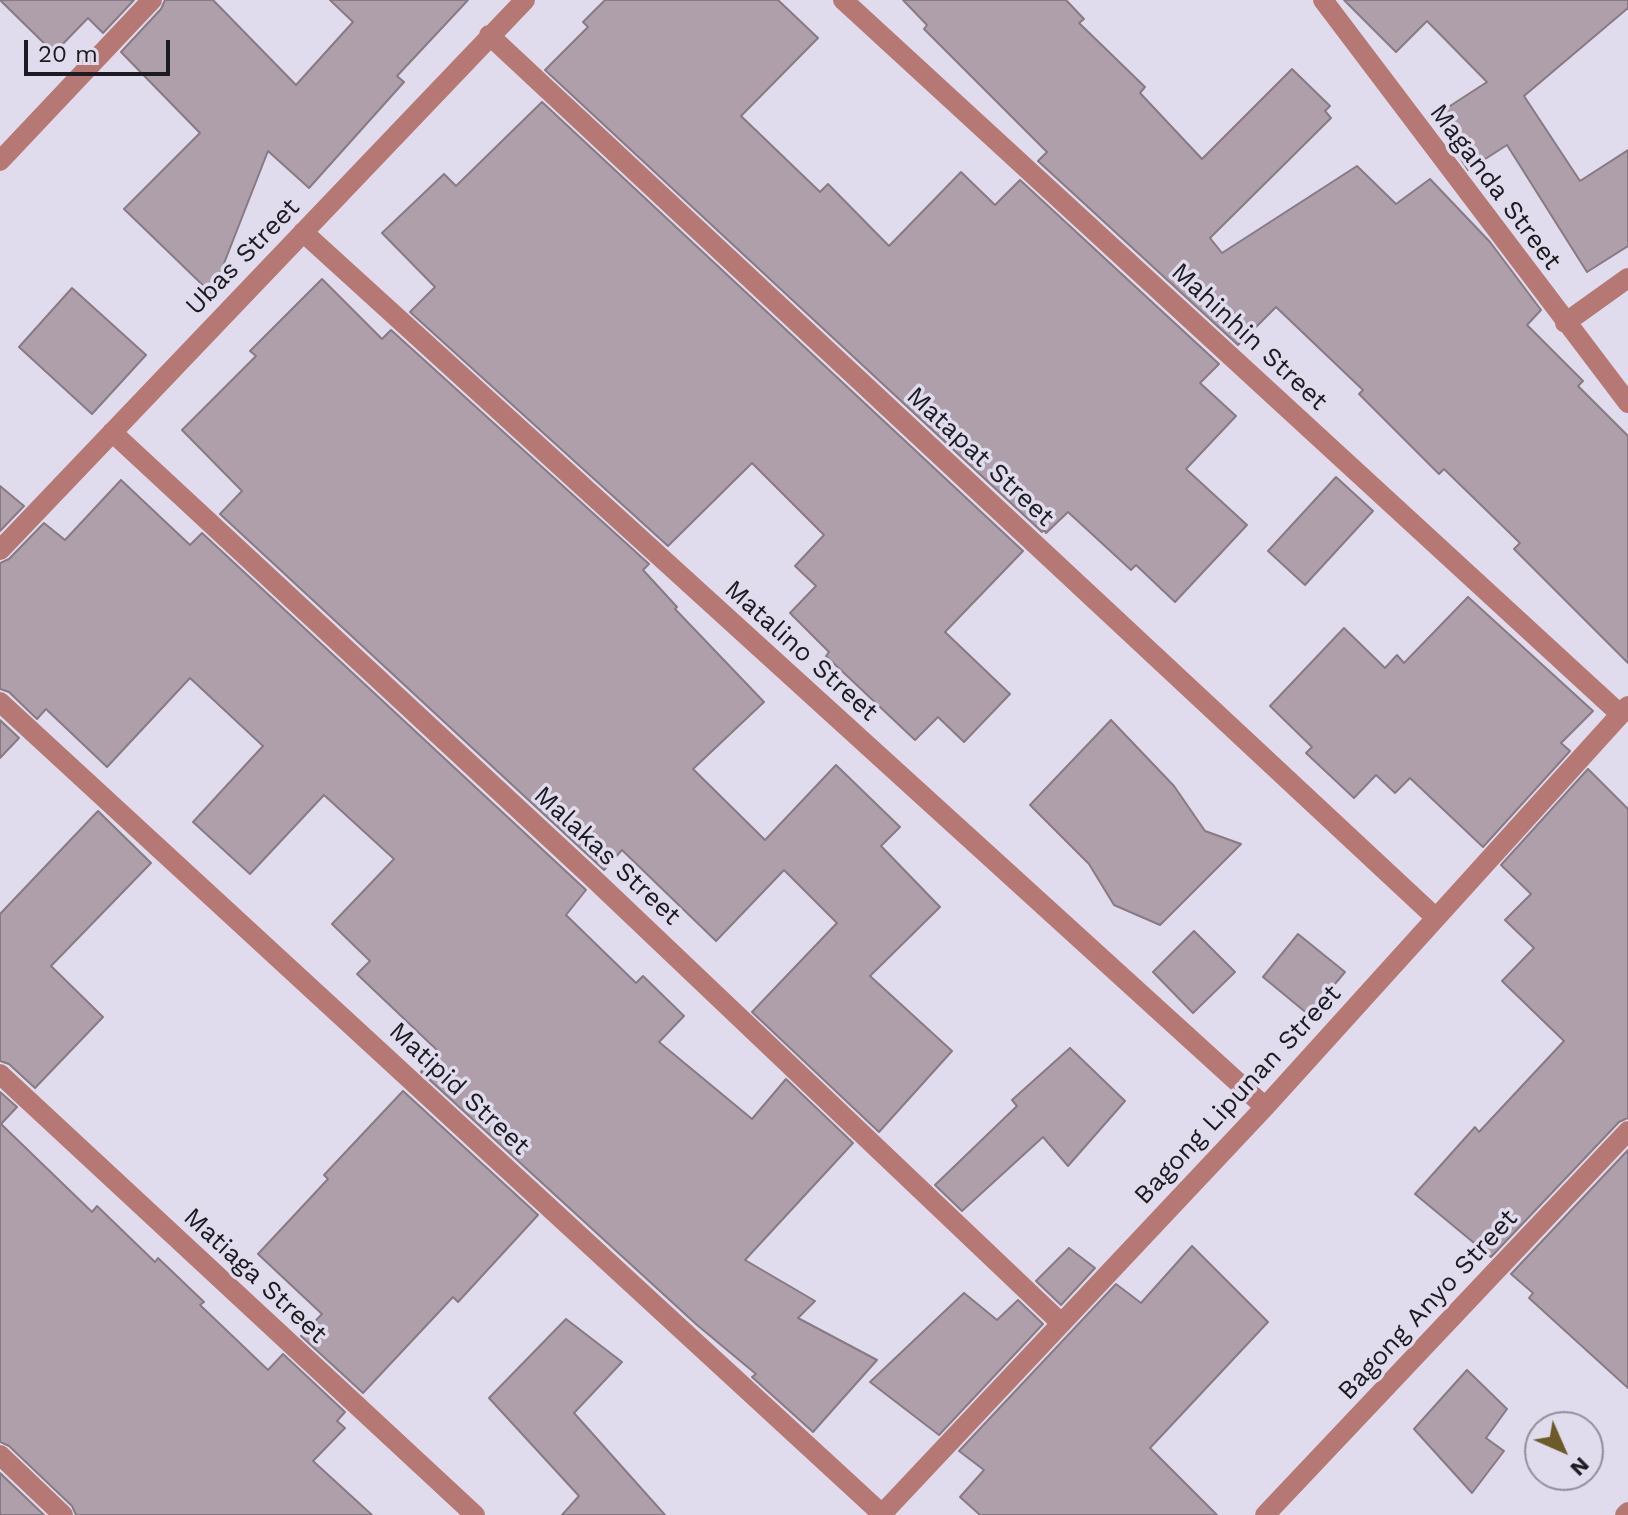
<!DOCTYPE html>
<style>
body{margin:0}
#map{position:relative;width:1628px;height:1515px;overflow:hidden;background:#e1dced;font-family:"Work Sans",sans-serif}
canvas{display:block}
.north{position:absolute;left:1524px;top:1411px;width:80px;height:80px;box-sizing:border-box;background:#e1dced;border:2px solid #928f9b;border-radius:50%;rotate:135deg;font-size:22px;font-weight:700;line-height:32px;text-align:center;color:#1c1b21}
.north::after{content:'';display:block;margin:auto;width:28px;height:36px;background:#6c5a28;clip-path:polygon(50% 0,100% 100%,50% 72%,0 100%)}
.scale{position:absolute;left:24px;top:40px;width:146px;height:36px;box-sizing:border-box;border:4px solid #1c1b21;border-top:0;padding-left:10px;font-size:24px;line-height:28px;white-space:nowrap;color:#1c1b21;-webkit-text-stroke:6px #e1dced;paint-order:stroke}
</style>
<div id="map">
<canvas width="1628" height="1515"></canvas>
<div class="north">N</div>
<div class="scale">20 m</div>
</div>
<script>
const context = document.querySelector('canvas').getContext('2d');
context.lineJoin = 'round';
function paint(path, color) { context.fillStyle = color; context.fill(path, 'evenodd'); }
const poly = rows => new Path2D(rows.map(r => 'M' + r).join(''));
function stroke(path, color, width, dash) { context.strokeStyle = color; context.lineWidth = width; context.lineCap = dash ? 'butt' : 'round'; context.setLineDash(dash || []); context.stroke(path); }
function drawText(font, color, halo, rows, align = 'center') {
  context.font = font + ' "Work Sans",sans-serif'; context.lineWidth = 7; context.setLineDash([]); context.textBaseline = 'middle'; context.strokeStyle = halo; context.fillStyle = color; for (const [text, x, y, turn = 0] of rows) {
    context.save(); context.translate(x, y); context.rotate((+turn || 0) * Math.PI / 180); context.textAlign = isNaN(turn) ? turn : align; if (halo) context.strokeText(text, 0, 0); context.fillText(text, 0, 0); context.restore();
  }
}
const building = poly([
 [0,0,134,0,103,33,88,18,54,53,0,0],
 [165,0,213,0,296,85,353,22,330,0,468,0,397,76,404,82,309,188,268,151,212,294,124,209,200,133,121,52,161,9,165,0],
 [605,0,778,0,818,38,741,116,820,192,828,184,889,246,961,172,995,205,1020,180,1219,364,1200,383,1236,416,1186,469,1247,525,1175,602,1136,565,1131,570,1068,512,1046,533,1044,530,1042,532,545,70,588,27,583,22,605,0],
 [903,0,1066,0,1084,19,1079,23,1145,87,1140,93,1202,159,1292,69,1330,106,1325,111,1331,118,1210,238,1222,253,1357,166,1396,204,1430,179,1490,242,1541,310,1527,325,1583,381,1578,386,1628,436,1628,663,1514,549,1520,543,1444,469,1439,474,1359,394,1363,390,1276,307,1238,345,1038,161,1047,152,924,29,927,25,903,0],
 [1344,0,1628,0,1628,8,1524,96,1580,181,1628,150,1628,246,1587,272,1507,145,1468,170,1433,117,1487,82,1427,21,1396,52,1344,0],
 [542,102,1023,551,945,632,1010,694,964,742,938,717,915,740,826,656,829,652,790,613,816,586,795,566,824,535,752,463,668,546,410,312,435,287,382,233,444,174,456,186,542,102],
 [322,279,382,339,391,330,649,564,643,570,677,607,675,609,764,702,693,769,765,840,836,765,900,827,881,846,940,907,870,976,952,1051,879,1132,752,1012,837,923,784,870,716,941,622,850,604,870,220,514,242,491,182,430,256,356,250,351,322,279],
 [72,288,146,355,92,414,19,347,72,288],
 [1336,477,1373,511,1305,585,1268,551,1336,477],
 [121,480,190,545,202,533,586,890,566,915,636,983,643,976,684,1016,659,1042,752,1119,786,1079,853,1143,745,1260,815,1301,798,1318,877,1360,813,1432,752,1377,756,1374,697,1325,421,1072,439,1052,357,974,370,961,332,924,394,859,324,795,250,874,193,822,263,746,190,678,107,767,46,709,37,719,9,692,0,689,0,563,9,559,44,523,65,540,121,480],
 [0,486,24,506,0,531,0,486],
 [1468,597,1593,711,1561,743,1570,751,1483,847,1410,778,1395,793,1376,775,1354,798,1306,753,1312,747,1270,706,1344,628,1385,668,1397,655,1404,663,1468,597],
 [0,720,19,738,0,758,0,720],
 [1111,720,1174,786,1205,831,1241,844,1160,925,1114,905,1089,864,1030,805,1111,720],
 [1588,769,1628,809,1628,1118,1619,1122,1491,1257,1415,1194,1475,1127,1479,1132,1564,1041,1502,981,1534,948,1505,920,1531,894,1501,865,1588,769],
 [98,811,151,863,51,966,103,1017,35,1088,9,1064,0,1061,0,914,98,811],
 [1194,931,1235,972,1193,1013,1153,972,1194,931],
 [1298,934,1345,972,1309,1015,1263,977,1298,934],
 [1070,1048,1125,1101,1068,1166,1043,1137,962,1211,935,1185,1017,1106,1012,1100,1070,1048],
 [403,1091,538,1215,458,1302,453,1297,363,1393,301,1336,322,1314,258,1254,328,1179,324,1175,403,1091],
 [0,1092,17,1107,1,1124,92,1212,97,1206,155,1262,158,1258,204,1302,200,1305,268,1370,283,1354,345,1412,337,1421,345,1428,313,1461,372,1515,76,1515,72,1506,9,1446,0,1442,0,1092],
 [1628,1150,1628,1388,1529,1298,1533,1293,1511,1274,1628,1150],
 [1192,1246,1268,1322,1150,1448,1217,1515,980,1515,960,1497,984,1470,959,1451,1116,1284,1141,1303,1192,1246],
 [1069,1248,1095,1268,1061,1305,1036,1281,1069,1248],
 [964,1293,997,1320,1018,1300,1043,1324,939,1435,870,1382,964,1293],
 [566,1319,622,1362,574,1413,665,1515,562,1515,579,1496,489,1398,566,1319],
 [1467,1370,1507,1409,1486,1438,1504,1451,1472,1493,1414,1429,1467,1370],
 [0,1473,44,1515,0,1515,0,1473]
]);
paint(building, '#ae9faa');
stroke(building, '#887a84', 2);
stroke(poly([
 [843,0,1619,713],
 [1323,0,1628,403],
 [489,35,1435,917],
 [0,161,152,0],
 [303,232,1265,1107],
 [1565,323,1628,278],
 [112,432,595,880,1061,1323],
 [0,550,525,0],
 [0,702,882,1514],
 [0,1074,475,1515],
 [0,1455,63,1515],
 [881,1515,1265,1107,1628,706],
 [1265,1515,1628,1131],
 [1625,1515,1628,1512]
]), '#b57875', 20);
drawText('26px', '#1c1b21', '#e1dced', [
 ["Maganda Street",1495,187,53],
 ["Ubas Street",243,257,-46],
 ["Mahinhin Street",1249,337,43],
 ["Matapat Street",980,457,43],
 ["Matalino Street",801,651,42],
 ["Malakas Street",607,856,43],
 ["Matipid Street",459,1089,43],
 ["Bagong Lipunan Street",1238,1095,-47],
 ["Matiaga Street",255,1276,43],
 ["Bagong Anyo Street",1428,1305,-47]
]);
</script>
